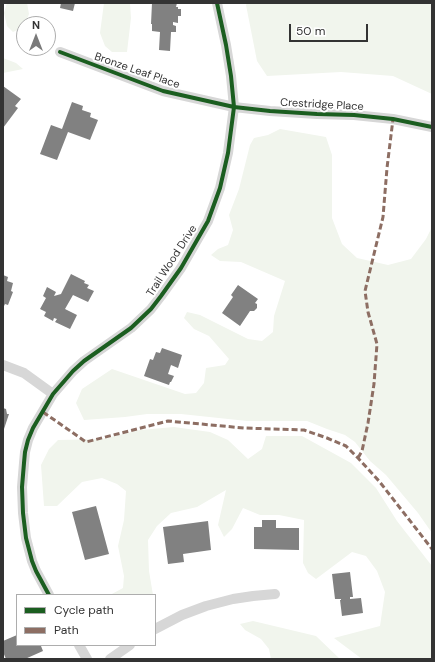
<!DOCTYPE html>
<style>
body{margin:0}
#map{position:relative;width:435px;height:662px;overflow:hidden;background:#fff;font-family:"DM Sans",sans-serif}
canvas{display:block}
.frame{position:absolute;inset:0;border:4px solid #333;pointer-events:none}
.legend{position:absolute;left:16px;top:594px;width:140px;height:52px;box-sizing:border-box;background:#fff;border:1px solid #adadad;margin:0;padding:5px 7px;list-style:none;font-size:12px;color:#333}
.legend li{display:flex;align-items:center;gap:8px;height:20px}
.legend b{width:20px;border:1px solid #adadad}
.north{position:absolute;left:16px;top:16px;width:40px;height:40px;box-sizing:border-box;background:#fff;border:1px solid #adadad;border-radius:50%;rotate:0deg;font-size:11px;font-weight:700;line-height:16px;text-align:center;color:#333}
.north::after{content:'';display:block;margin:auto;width:14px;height:18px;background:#7a7a7a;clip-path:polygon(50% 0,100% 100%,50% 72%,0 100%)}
.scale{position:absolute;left:289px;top:24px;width:79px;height:18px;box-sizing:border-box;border:2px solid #333;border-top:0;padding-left:5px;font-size:12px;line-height:14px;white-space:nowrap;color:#333;-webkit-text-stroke:3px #fff;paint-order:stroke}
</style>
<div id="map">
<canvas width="435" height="662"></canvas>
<div class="frame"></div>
<ul class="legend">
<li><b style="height:5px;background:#1b5e20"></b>Cycle path</li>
<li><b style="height:5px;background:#8d6e63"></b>Path</li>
</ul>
<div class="north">N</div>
<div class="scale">50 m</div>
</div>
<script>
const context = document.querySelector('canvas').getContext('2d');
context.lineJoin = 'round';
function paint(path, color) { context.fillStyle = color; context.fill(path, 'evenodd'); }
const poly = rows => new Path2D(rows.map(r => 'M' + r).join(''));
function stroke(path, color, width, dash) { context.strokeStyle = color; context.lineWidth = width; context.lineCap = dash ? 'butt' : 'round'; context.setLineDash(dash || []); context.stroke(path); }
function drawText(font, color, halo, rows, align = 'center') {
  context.font = font + ' "DM Sans",sans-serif'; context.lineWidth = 4; context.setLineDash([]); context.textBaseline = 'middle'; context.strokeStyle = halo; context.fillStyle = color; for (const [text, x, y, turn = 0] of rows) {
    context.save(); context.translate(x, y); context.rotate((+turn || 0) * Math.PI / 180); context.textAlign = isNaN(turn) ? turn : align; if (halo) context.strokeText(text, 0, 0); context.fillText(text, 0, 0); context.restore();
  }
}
paint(poly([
 [7,3,27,3,29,14,25,24,24,24,24,27,13,32,7,26,4,13],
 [104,3,130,3,131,18,127,52,112,52,105,46,100,33],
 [247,3,432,3,432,94,393,76,341,72,267,76,257,61,246,5],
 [3,58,16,63,23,69,3,73],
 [280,129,326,137,332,155,332,218,342,244,357,258,388,265,411,259,426,239,432,227,432,533,418,513,386,475,370,461,355,442,345,435,327,429,307,421,247,421,181,414,147,414,125,417,84,420,76,403,82,389,112,369,185,394,196,393,204,383,206,368,225,365,229,359,209,336,194,329,184,318,187,312,200,315,248,339,262,341,273,332,274,316,285,281,241,262,220,261,211,255,218,249,228,245,233,230,229,215,239,189,250,145,254,138,268,135],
 [174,427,210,432,228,440,248,459,262,449,266,436,302,436,351,463,376,488,397,521,432,566,432,659,362,659,334,638,380,626,385,592,377,571,366,556,352,552,316,579,308,573,303,563,304,520,279,515,260,515,243,508,232,529,224,537,218,525,226,490,197,507,171,513,157,526,148,540,149,571,153,595,110,595,123,588,124,576,118,546,124,520,126,491,117,484,102,478,82,482,57,506,44,506,41,465,49,449,58,440,102,439,140,430],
 [253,621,316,636,340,659,271,659,269,649,261,639,245,630,240,624]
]), '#f1f5ed');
paint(poly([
 [61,3,75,3,73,11,60,8],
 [152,3,177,3,176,7,178,7,178,9,181,9,181,16,178,16,178,23,173,22,173,25,176,26,176,32,171,32,170,51,159,50,160,32,152,31,152,24,151,24],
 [3,86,21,99,15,106,18,108,3,128],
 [72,102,83,106,82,110,91,113,90,117,98,120,90,140,68,132,57,160,40,154,51,125,62,129],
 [71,274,85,281,84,283,89,285,87,288,94,291,88,302,73,295,65,309,77,315,70,329,55,322,57,319,54,318,53,321,44,316,46,312,40,309,46,298,43,296,47,287,56,292,54,296,61,294],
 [3,275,8,277,7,281,13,283,11,291,13,292,8,305,5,304,3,308],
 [238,285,258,299,255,303,257,304,257,308,254,311,250,311,240,326,222,313,233,297,231,295],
 [162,348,182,355,178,368,171,365,168,374,174,376,171,382,170,382,169,385,144,376,150,359,153,360,156,352,160,353],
 [3,408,6,409,7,414,9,414,3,432],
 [96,506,109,554,85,560,72,512],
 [262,520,276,520,276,528,299,528,299,550,254,549,254,527,262,527],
 [208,521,211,550,183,554,184,562,168,564,163,527],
 [350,572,353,597,350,597,350,599,361,598,363,613,342,616,340,600,341,600,341,599,335,599,332,574],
 [17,635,17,645,44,645,41,646,43,651,25,659,6,659,3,652,3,641]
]), '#818181');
stroke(poly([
 [60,52,163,91,234,107,270,111,317,114,354,115,393,119,432,127],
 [3,365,24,373,53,394],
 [49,595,36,571,32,561,26,538,23,513,22,487,24,463,25,452,28,440,33,428,53,394,73,371,84,361,131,328,151,309,161,296,181,268,208,221,220,188,228,153,234,107,231,76,226,45,217,3],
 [155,629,182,615,206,606,233,599,253,596,275,594],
 [79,645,87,659],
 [110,659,130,645]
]), '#d7d7d7', 10);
stroke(poly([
 [43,412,86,442,168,421,244,428,304,430,327,438,346,446,358,458,379,481,432,549],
 [358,458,362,451,368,423,374,384,377,344,368,312,365,291,383,217,387,168,393,119]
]), '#8d6e63', 3, [6, 3]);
stroke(poly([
 [60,52,163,91,234,107,270,111,317,114,354,115,393,119,432,127],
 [49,595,36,571,32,561,26,538,23,513,22,487,24,463,25,452,28,440,33,428,53,394,73,371,84,361,131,328,151,309,161,296,181,268,208,221,220,188,228,153,234,107,231,76,226,45,217,3]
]), '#1b5e20', 4);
drawText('11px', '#333', '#fff', [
 ["Bronze Leaf Place",137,71,19],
 ["Crestridge Place",322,105,3],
 ["Trail Wood Drive",172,261,-57]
]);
</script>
